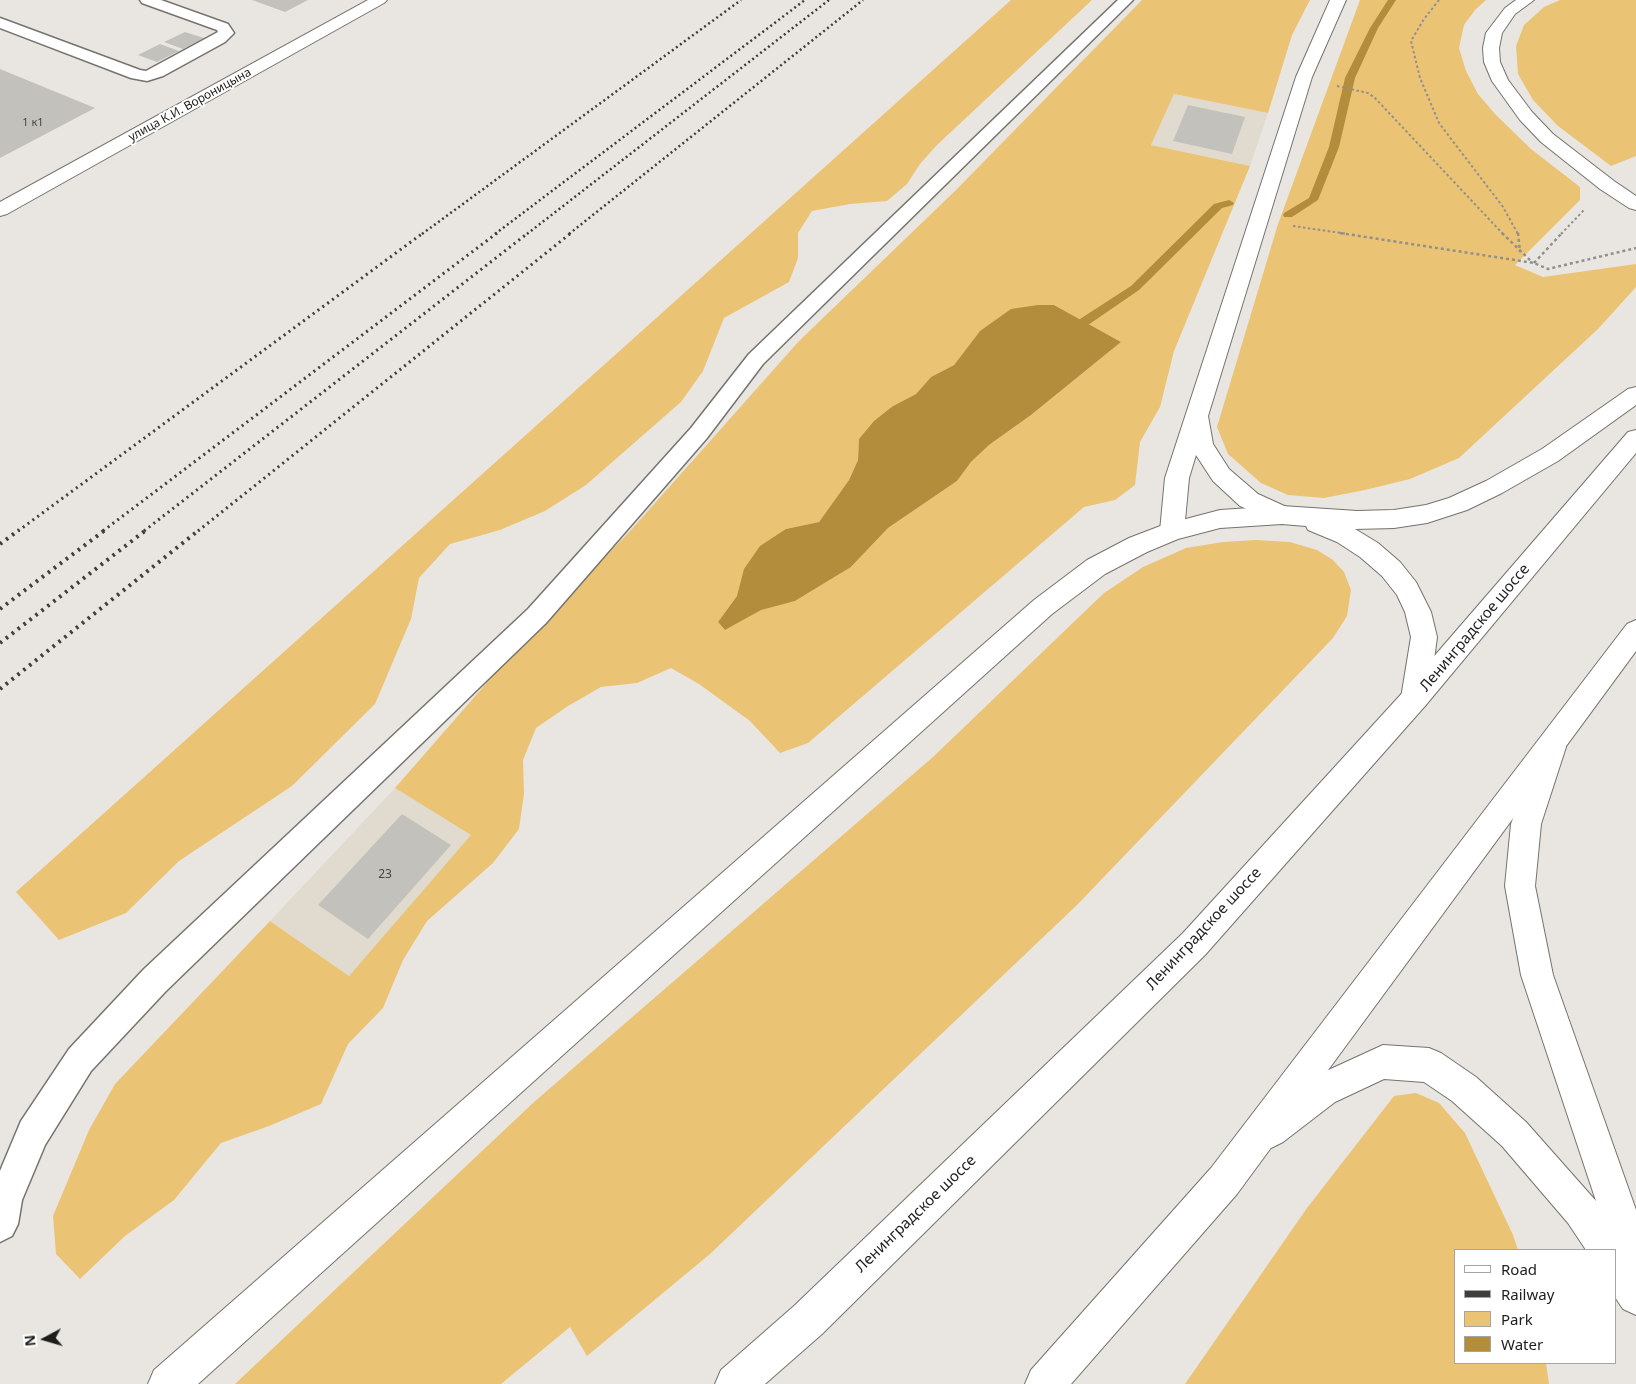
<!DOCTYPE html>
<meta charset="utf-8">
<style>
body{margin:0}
#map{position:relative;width:1636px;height:1384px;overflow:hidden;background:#e9e6e1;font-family:"Noto Sans",sans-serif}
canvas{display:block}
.legend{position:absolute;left:1454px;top:1249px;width:162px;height:115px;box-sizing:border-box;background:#fff;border:1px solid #a5a5a4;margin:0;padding:6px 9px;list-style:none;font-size:15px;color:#1d1d1b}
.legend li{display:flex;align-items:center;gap:10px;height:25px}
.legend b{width:25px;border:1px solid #a5a5a4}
.north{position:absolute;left:20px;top:1314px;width:50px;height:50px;-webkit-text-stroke:4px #fff;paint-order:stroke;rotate:264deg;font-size:14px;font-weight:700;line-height:20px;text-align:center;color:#1d1d1b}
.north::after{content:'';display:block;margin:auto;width:18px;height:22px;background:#1d1d1b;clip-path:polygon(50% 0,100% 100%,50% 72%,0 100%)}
</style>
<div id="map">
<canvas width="1636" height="1384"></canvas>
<ul class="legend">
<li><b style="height:6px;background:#fff"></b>Road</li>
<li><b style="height:6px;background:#3f3e3c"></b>Railway</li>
<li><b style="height:14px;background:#ebc374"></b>Park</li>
<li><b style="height:14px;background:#b38d3b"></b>Water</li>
</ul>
<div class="north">N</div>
</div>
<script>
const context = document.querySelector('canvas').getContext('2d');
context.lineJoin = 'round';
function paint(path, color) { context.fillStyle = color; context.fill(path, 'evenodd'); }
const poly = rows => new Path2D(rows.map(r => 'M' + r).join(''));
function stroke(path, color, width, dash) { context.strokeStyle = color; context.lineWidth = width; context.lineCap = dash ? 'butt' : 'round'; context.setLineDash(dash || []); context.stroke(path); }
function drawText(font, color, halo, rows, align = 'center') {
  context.font = font + ' "Noto Sans",sans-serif'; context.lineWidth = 4; context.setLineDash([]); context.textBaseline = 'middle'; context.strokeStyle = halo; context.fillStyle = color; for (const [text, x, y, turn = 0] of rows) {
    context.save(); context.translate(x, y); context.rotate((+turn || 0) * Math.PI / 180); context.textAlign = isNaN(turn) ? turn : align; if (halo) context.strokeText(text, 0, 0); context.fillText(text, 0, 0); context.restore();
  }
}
paint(poly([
 [1174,94,1268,113,1250,166,1151,145],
 [395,788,472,835,349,976,270,921]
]), '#e1dbcf');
paint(poly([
 [1011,0,1092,0,937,145,920,164,907,184,887,201,850,204,812,211,798,233,798,258,789,282,724,318,703,371,681,402,586,485,545,511,500,530,450,544,419,578,411,619,375,704,292,786,179,861,126,913,59,940,16,892],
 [1142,0,1310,0,1292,35,1268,113,1174,94,1151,145,1250,166,1174,351,1160,407,1140,442,1135,485,1115,500,1084,507,808,743,780,753,750,721,699,684,671,668,637,683,601,687,568,706,536,728,523,760,524,794,519,829,493,863,427,921,403,960,383,1008,348,1044,321,1104,269,1126,221,1143,174,1200,125,1236,80,1279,56,1254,53,1216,89,1130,115,1084,270,921,349,976,471,835,395,788,511,655,631,530,799,341,955,191],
 [1054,305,1121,342,1031,415,989,445,971,462,957,481,888,528,851,567,795,601,761,609,725,630,718,622,786,529,819,522,849,480,858,460,859,439,893,406,916,394,931,377,954,365,980,331],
 [1360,0,1486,0,1475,10,1464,25,1459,48,1466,71,1478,94,1495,114,1531,149,1580,187,1580,200,1515,265,1543,277,1636,264,1636,287,1598,329,1459,458,1410,479,1365,490,1324,498,1288,495,1261,483,1228,454,1217,427,1278,224],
 [1560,0,1636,0,1636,156,1611,166,1558,126,1533,100,1518,74,1516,46,1524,25,1544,7],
 [1256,540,1290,542,1317,550,1333,560,1344,572,1351,590,1347,616,1333,638,1077,905,710,1254,587,1356,570,1327,501,1384,235,1384,534,1102,933,757,1104,593,1143,567,1186,548,1223,542],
 [1416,1093,1439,1103,1465,1133,1513,1235,1518,1250,1455,1250,1455,1363,1546,1363,1549,1384,1185,1384,1307,1208,1394,1096]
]), '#ebc374');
paint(poly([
 [1038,305,1054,305,1121,342,1031,415,989,445,971,462,957,481,888,528,851,567,795,601,761,610,725,630,718,622,737,596,744,569,760,546,786,529,819,522,849,480,858,460,859,439,874,421,893,406,916,394,931,377,954,365,980,331,1011,309]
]), '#b38d3b');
paint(poly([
 [1388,0,1396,0,1378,28,1355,78,1339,147,1318,200,1292,217,1284,217,1283,215,1284,213,1309,198,1329,147,1345,78,1370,28,1388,0],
 [1229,200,1234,203,1233,205,1222,208,1139,290,1088,325,1080,325,1078,322,1080,319,1131,286,1214,204,1229,200]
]), '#b38d3b');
paint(poly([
 [252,0,308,0,285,12],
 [185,32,204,38,183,49,164,42],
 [160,44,179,51,157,62,138,55],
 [0,69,95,108,0,158],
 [1188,105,1245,117,1232,154,1173,141],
 [402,814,451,845,368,939,318,905]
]), '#c3c1bb');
const service = poly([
 [140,0,161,0,228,24,234,33,225,42,163,76,147,81,131,78,0,28,0,18,140,70,146,71,218,32,217,30,142,3,140,0],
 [1118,0,1133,0,763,364,707,438,546,623,166,991,91,1071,45,1145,22,1200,18,1224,12,1236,0,1242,0,1171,21,1121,69,1049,144,969,528,609,691,428,749,354,1118,0]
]);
const minor = poly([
 [368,0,387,0,384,3,7,214,0,216,0,202,368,0],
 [1330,0,1346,0,1312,77,1208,416,1213,444,1229,469,1258,494,1291,509,1294,515,1291,521,1282,524,1240,506,1213,481,1196,455,1189,478,1184,531,1181,537,1172,540,1163,537,1160,531,1165,478,1296,77,1330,0],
 [1516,0,1534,0,1515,14,1502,33,1499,48,1500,62,1508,80,1532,112,1553,134,1614,181,1636,196,1636,210,1629,208,1600,189,1541,142,1520,120,1492,81,1484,62,1483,48,1486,33,1505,8,1516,0]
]);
const secondary = poly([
 [1636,387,1636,405,1558,461,1502,493,1467,510,1427,523,1394,528,1355,529,1378,543,1400,562,1416,582,1431,612,1437,637,1429,698,1425,706,1415,709,1405,706,1401,698,1411,637,1405,612,1397,595,1382,576,1360,557,1337,542,1308,530,1306,526,1282,524,1220,528,1178,539,1147,552,1105,574,1052,614,198,1384,148,1384,154,1370,1034,600,1087,560,1129,538,1163,525,1220,510,1282,506,1357,511,1394,510,1426,505,1449,498,1486,481,1542,449,1628,389,1636,387],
 [1552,735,1562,738,1566,747,1541,824,1535,886,1553,975,1636,1210,1636,1315,1623,1309,1615,1297,1615,1250,1586,1250,1568,1223,1502,1146,1452,1101,1424,1082,1384,1079,1335,1102,1283,1142,1271,1148,1259,1142,1253,1130,1259,1118,1311,1078,1383,1045,1429,1048,1441,1053,1476,1077,1526,1122,1596,1201,1521,975,1505,886,1511,824,1538,747,1542,738,1552,735]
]);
const trunk = poly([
 [1636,430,1636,453,1425,706,1205,955,822,1334,765,1384,715,1384,721,1370,794,1306,1183,933,1405,690,1628,432,1636,430],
 [1636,620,1636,651,1237,1194,1071,1384,1025,1384,1031,1370,1211,1168,1627,624,1636,620]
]);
stroke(service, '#75736e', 3);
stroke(minor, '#75736e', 2);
stroke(secondary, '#75736e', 2);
stroke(trunk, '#75736e', 2);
stroke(poly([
 [1439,0,1424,19,1411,41,1420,78,1439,123,1503,207,1518,234],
 [1337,86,1368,93,1375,98,1503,234],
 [1293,226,1348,234],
 [1561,234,1585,209]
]), '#92908c', 2, [2.5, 2.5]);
stroke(poly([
 [1340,233,1534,263,1548,269,1636,248],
 [1502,233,1533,263],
 [1518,233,1520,252],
 [1534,263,1562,233]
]), '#92908c', 2.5, [3, 3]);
paint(service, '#fff');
paint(minor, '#fff');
paint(secondary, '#fff');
paint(trunk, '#fff');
stroke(poly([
 [422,234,741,0],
 [495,234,805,0],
 [527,234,829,0],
 [569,234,863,0]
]), '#3f3e3c', 2.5, [2, 3]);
stroke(poly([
 [18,531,423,233],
 [103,531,497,233],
 [144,531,528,233],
 [198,531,571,233]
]), '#3f3e3c', 3, [2, 4]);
stroke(poly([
 [0,544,19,530],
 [0,609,105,530],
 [0,643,146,530],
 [0,689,199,530]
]), '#3f3e3c', 4, [2.5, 5]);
drawText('11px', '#464643', null, [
 ["1 к1",33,123]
]);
drawText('12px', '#1d1d1b', '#fff', [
 ["улица К.И. Вороницына",190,105,-29]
]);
drawText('12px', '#464643', null, [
 ["23",385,875]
]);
drawText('15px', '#1d1d1b', '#fff', [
 ["Ленинградское шоссе",1475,628,-50],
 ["Ленинградское шоссе",1204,929,-47],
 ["Ленинградское шоссе",916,1214,-44]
]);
</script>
